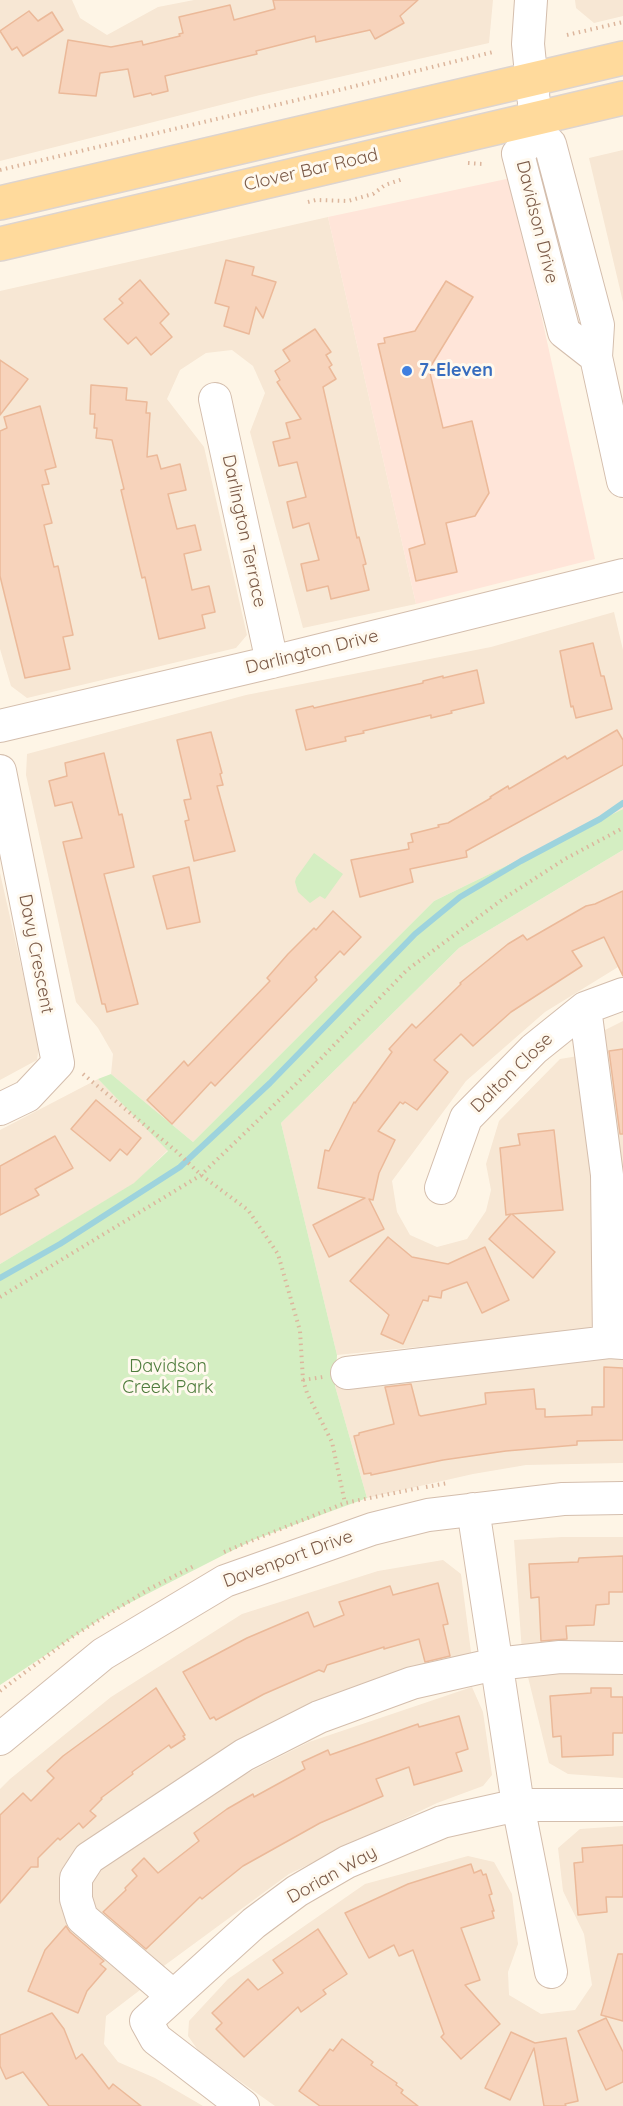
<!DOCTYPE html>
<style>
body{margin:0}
canvas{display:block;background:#fef5e6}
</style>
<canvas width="623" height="2106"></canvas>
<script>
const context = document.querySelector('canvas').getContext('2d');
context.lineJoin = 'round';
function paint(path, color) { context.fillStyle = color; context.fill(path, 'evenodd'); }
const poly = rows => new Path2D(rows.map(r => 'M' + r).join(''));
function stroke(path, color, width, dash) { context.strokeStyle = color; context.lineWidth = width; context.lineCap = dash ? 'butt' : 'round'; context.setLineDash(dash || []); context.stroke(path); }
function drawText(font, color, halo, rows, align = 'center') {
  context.font = font + ' Quicksand,sans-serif'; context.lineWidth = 6; context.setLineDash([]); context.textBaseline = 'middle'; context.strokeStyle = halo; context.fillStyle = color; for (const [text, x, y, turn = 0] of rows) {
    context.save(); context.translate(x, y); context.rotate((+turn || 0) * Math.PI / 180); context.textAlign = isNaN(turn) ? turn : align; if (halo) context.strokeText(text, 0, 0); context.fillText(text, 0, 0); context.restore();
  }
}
paint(poly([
 [0,0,72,0,80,18,107,35,158,7,194,0,493,0,489,43,260,95,0,161],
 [575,0,623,0,623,16,594,23,576,8],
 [623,150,623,302,589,158],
 [328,217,416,604,303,628,250,432,265,393,253,366,232,350,206,353,180,370,167,399,204,447,247,635,236,648,27,698,11,686,0,649,0,291],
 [614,612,623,650,623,809,434,901,193,1142,111,1074,113,1054,98,1028,76,1002,26,775,27,754,246,695,491,647],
 [623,850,623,964,545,1012,466,1081,392,1181,397,1212,410,1235,437,1247,467,1239,486,1211,491,1190,486,1164,499,1121,560,1059,584,1055,602,1312,596,1329,337,1355,281,1123,459,948],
 [0,873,39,1045,37,1060,0,1080],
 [623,1021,623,1215,603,1031],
 [98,1079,168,1150,135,1183,0,1264,0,1130],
 [603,1358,623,1358,623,1463,526,1465,473,1474,367,1498,335,1386],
 [562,1537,623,1537,623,1651,522,1652,514,1540],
 [443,1560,461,1574,472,1660,223,1757,65,1864,60,1892,69,1922,140,1990,106,2016,104,2044,118,2062,155,2078,203,2106,0,2106,0,1789,10,1779,111,1697,242,1614,378,1571],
 [623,1668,623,1778,568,1774,549,1763,527,1673],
 [472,1687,483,1712,492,1775,483,1786,437,1803,289,1874,157,1971,93,1908,82,1886,176,1809,309,1742],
 [623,1826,623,2106,275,2106,200,2053,188,2036,189,2021,228,1979,365,1884,468,1856,494,1862,512,1894,518,1944,508,1972,509,1995,541,2014,575,2010,592,1985,584,1934,563,1891,558,1848,580,1829]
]), '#f7e7d4');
paint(poly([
 [511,178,595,559,416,604,328,217]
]), '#ffe5d9');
paint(poly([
 [623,809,623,850,459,948,281,1123,337,1355,335,1386,367,1498,253,1540,108,1614,0,1685,0,1264,134,1183,168,1151,98,1079,111,1074,193,1142,434,901],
 [314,853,343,874,325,899,320,896,310,903,298,892,295,882,296,878]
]), '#d4eec2');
stroke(poly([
 [0,1278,60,1244,180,1167,270,1083,415,934,460,897,521,861,600,819,623,803]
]), '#9dd3dd', 6);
const building = poly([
 [273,0,418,0,400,16,404,23,375,39,370,30,316,42,315,36,256,51,257,54,165,76,168,91,152,95,151,93,134,97,128,69,100,73,96,96,59,93,68,40,111,47,142,41,143,45,180,36,179,34,183,33,179,17,230,5,234,20,275,9,273,0],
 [29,11,38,21,52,12,63,30,23,56,17,47,12,50,0,31,29,11],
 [226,260,254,267,252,275,276,282,263,318,256,307,249,334,224,326,229,307,215,303,226,260],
 [140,280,169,314,160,323,172,337,151,355,136,337,128,344,104,319,123,303,119,299,140,280],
 [446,281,473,297,429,369,443,428,472,421,489,493,475,516,446,523,457,572,416,581,409,549,425,544,378,344,385,343,384,338,415,331,446,281],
 [315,329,331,352,326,355,332,365,329,367,336,379,323,387,357,538,359,537,366,564,363,565,369,590,331,599,328,586,307,591,301,564,319,560,309,523,293,528,287,502,306,497,297,462,279,466,273,442,290,438,286,423,301,419,277,382,280,380,275,371,290,361,283,350,315,329],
 [0,360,28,379,0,415,0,360],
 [91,385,127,388,126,400,147,402,146,413,150,413,147,457,157,455,161,469,180,464,186,490,168,494,177,529,195,525,201,550,184,554,192,590,209,586,215,612,202,615,205,628,159,639,145,577,142,578,121,490,124,489,112,440,96,438,97,428,94,428,95,414,90,414,91,385],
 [40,406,56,467,45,470,49,484,42,485,52,523,44,525,54,567,58,566,73,635,63,637,70,669,25,678,0,576,0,431,7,428,4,417,40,406],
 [593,643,601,676,604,676,612,709,576,718,573,706,571,707,560,651,593,643],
 [477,670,484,703,451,711,452,713,431,718,431,715,363,731,364,733,345,737,346,741,306,750,296,710,313,706,314,708,423,683,423,681,443,676,443,678,477,670],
 [617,730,623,740,623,765,466,851,467,857,410,869,413,882,360,897,351,860,409,849,408,843,413,842,411,834,439,827,438,825,448,823,491,798,490,797,508,786,509,789,565,756,567,759,617,730],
 [211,732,222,773,220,774,223,785,217,786,235,851,194,861,185,821,189,820,184,800,191,799,177,740,211,732],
 [104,753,119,815,122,814,134,867,104,874,138,1004,107,1012,105,1004,102,1004,63,842,82,838,72,802,55,806,49,781,67,776,65,763,104,753],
 [189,867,200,922,167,929,153,876,189,867],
 [623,891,623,976,604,937,572,951,582,966,511,1012,473,1046,461,1034,434,1060,448,1072,417,1110,405,1102,403,1104,400,1102,378,1131,395,1140,379,1173,373,1200,369,1199,384,1229,329,1257,313,1225,365,1198,318,1188,325,1150,329,1151,354,1102,355,1103,392,1052,389,1049,412,1024,416,1028,461,984,460,983,508,944,523,935,527,940,586,906,595,904,623,891],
 [333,911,361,937,344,955,340,951,315,977,317,980,215,1086,211,1082,172,1124,147,1100,184,1061,188,1066,270,981,267,978,288,954,314,928,316,930,333,911],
 [623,1049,623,1134,620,1134,609,1051,623,1049],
 [96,1100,141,1138,127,1155,120,1149,110,1161,71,1129,96,1100],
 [554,1130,563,1210,512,1214,555,1252,533,1278,489,1239,511,1214,506,1215,500,1148,520,1145,518,1134,554,1130],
 [55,1136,73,1168,35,1189,39,1195,0,1215,0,1166,55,1136],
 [388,1237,412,1257,448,1264,485,1247,509,1300,482,1313,467,1282,442,1291,441,1298,429,1296,428,1301,423,1300,403,1344,381,1334,389,1315,350,1281,388,1237],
 [604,1367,623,1368,623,1440,577,1441,577,1445,506,1451,443,1460,371,1475,371,1473,364,1474,354,1436,359,1435,359,1433,394,1424,385,1387,411,1384,419,1415,421,1416,486,1404,485,1393,534,1389,536,1409,545,1409,545,1417,592,1415,592,1407,604,1407,604,1367],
 [623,1556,623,1592,609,1592,609,1604,596,1605,594,1625,566,1626,567,1639,541,1641,539,1597,531,1598,529,1564,578,1562,579,1558,623,1556],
 [438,1583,448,1624,443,1625,450,1656,425,1662,419,1639,384,1649,384,1647,327,1665,324,1672,319,1670,264,1694,216,1720,214,1717,210,1719,183,1672,247,1638,308,1612,314,1627,344,1615,339,1602,390,1586,393,1595,438,1583],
 [156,1688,185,1735,183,1736,185,1739,171,1748,169,1745,132,1772,133,1774,101,1798,102,1799,90,1811,96,1816,83,1828,79,1823,60,1840,58,1838,38,1858,38,1867,31,1867,0,1903,0,1815,23,1793,31,1801,54,1778,47,1771,63,1756,156,1688],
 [591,1688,611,1688,611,1697,623,1697,623,1733,613,1733,613,1755,562,1757,561,1736,553,1737,550,1696,591,1693,591,1688],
 [459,1716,468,1749,456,1753,462,1771,414,1785,409,1767,376,1779,383,1796,320,1823,243,1866,202,1899,200,1897,146,1949,103,1912,126,1890,125,1888,137,1876,132,1870,144,1858,158,1873,199,1841,194,1833,227,1809,253,1794,254,1797,305,1769,302,1762,328,1750,330,1755,418,1724,419,1727,459,1716],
 [623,1845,623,1897,606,1897,607,1912,578,1915,574,1863,583,1862,582,1848,623,1845],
 [471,1864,474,1873,481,1870,483,1875,486,1874,492,1894,489,1895,494,1911,492,1911,494,1918,461,1928,480,1980,465,1985,500,2024,461,2059,441,2037,444,2034,413,1950,399,1956,394,1945,369,1958,345,1913,408,1884,471,1864],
 [66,1926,70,1932,104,1961,100,1964,106,1969,87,1991,78,2013,28,1991,45,1950,66,1926],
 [318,1929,347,1974,323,1990,326,1994,301,2012,298,2007,244,2057,216,2029,222,2023,212,2013,248,1979,258,1990,283,1973,273,1960,318,1929],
 [618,1954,623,1954,623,2021,601,2015,618,1954],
 [52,2013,64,2029,76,2059,82,2054,109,2089,113,2084,141,2106,49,2106,23,2072,6,2079,0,2066,0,2035,52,2013],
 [606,2018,623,2052,623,2082,606,2090,578,2031,606,2018],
 [511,2032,535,2043,566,2038,578,2101,565,2104,566,2106,544,2106,534,2048,510,2100,485,2088,511,2032],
 [342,2039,373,2062,371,2065,397,2083,396,2085,403,2090,401,2093,418,2106,320,2106,299,2091,330,2049,333,2051,342,2039]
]);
paint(building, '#f7d3bb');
stroke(building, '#ebb999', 1.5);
const minor = poly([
 [531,0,528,44,537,133],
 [537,133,550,144,598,325,596,357,623,481],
 [537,133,518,154,564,332,596,357],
 [215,399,272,662],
 [0,726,272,662,623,575],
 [0,771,58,1063,27,1096,0,1109],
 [585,1008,607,1175,609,1342],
 [441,1188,466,1118,534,1049,585,1008,623,994],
 [347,1373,609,1342,623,1343],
 [473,1509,518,1805,551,1972],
 [0,1739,103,1654,225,1581,372,1529,428,1515,563,1499,623,1498],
 [173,1996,82,1918,76,1899,76,1878,89,1858,244,1755,319,1717,412,1683,496,1664,560,1657,623,1658],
 [243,2106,156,2039,146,2021,254,1923,297,1891,347,1862,442,1822,518,1805,623,1805]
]);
const major = poly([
 [0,203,623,58],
 [0,244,623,98]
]);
stroke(minor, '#d4bead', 34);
stroke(major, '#ddd4cf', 36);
stroke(poly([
 [567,35,623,22],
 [468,163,483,164],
 [0,170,331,92,493,52],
 [308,202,316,200,348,201,373,194,385,185,403,179],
 [83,1074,176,1151,201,1175,248,1210,278,1254,300,1331,303,1380,307,1393,332,1442,345,1503],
 [0,1297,201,1175,300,1080,407,970,503,899,565,859,623,828],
 [303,1380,323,1377],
 [426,1487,448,1483],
 [224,1552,345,1503,419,1488],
 [0,1691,75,1635,149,1589,196,1565]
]), '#dcb69d', 4, [1.5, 4.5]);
stroke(minor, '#fff', 32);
stroke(major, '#ffda9c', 33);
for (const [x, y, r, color] of [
 [407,371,6,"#3f7fe0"]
]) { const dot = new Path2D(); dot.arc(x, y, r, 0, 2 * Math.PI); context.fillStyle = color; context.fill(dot); stroke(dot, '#fff9ee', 2); }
drawText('18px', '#7b5a47', '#fff9ee', [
 ["Clover Bar Road",311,170,-13],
 ["Davidson Drive",537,222,76],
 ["Darlington Terrace",244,531,78],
 ["Darlington Drive",312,652,-14],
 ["Davy Crescent",36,954,79],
 ["Dalton Close",512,1073,-44],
 ["Davenport Drive",288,1559,-20],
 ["Dorian Way",332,1875,-29]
]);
drawText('bold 18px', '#366cbe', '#fff9ee', [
 ["7-Eleven",419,371]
], 'left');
drawText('18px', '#4e7c3c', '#fff9ee', [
 ["Davidson",168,1367],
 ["Creek Park",168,1388]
]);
</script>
